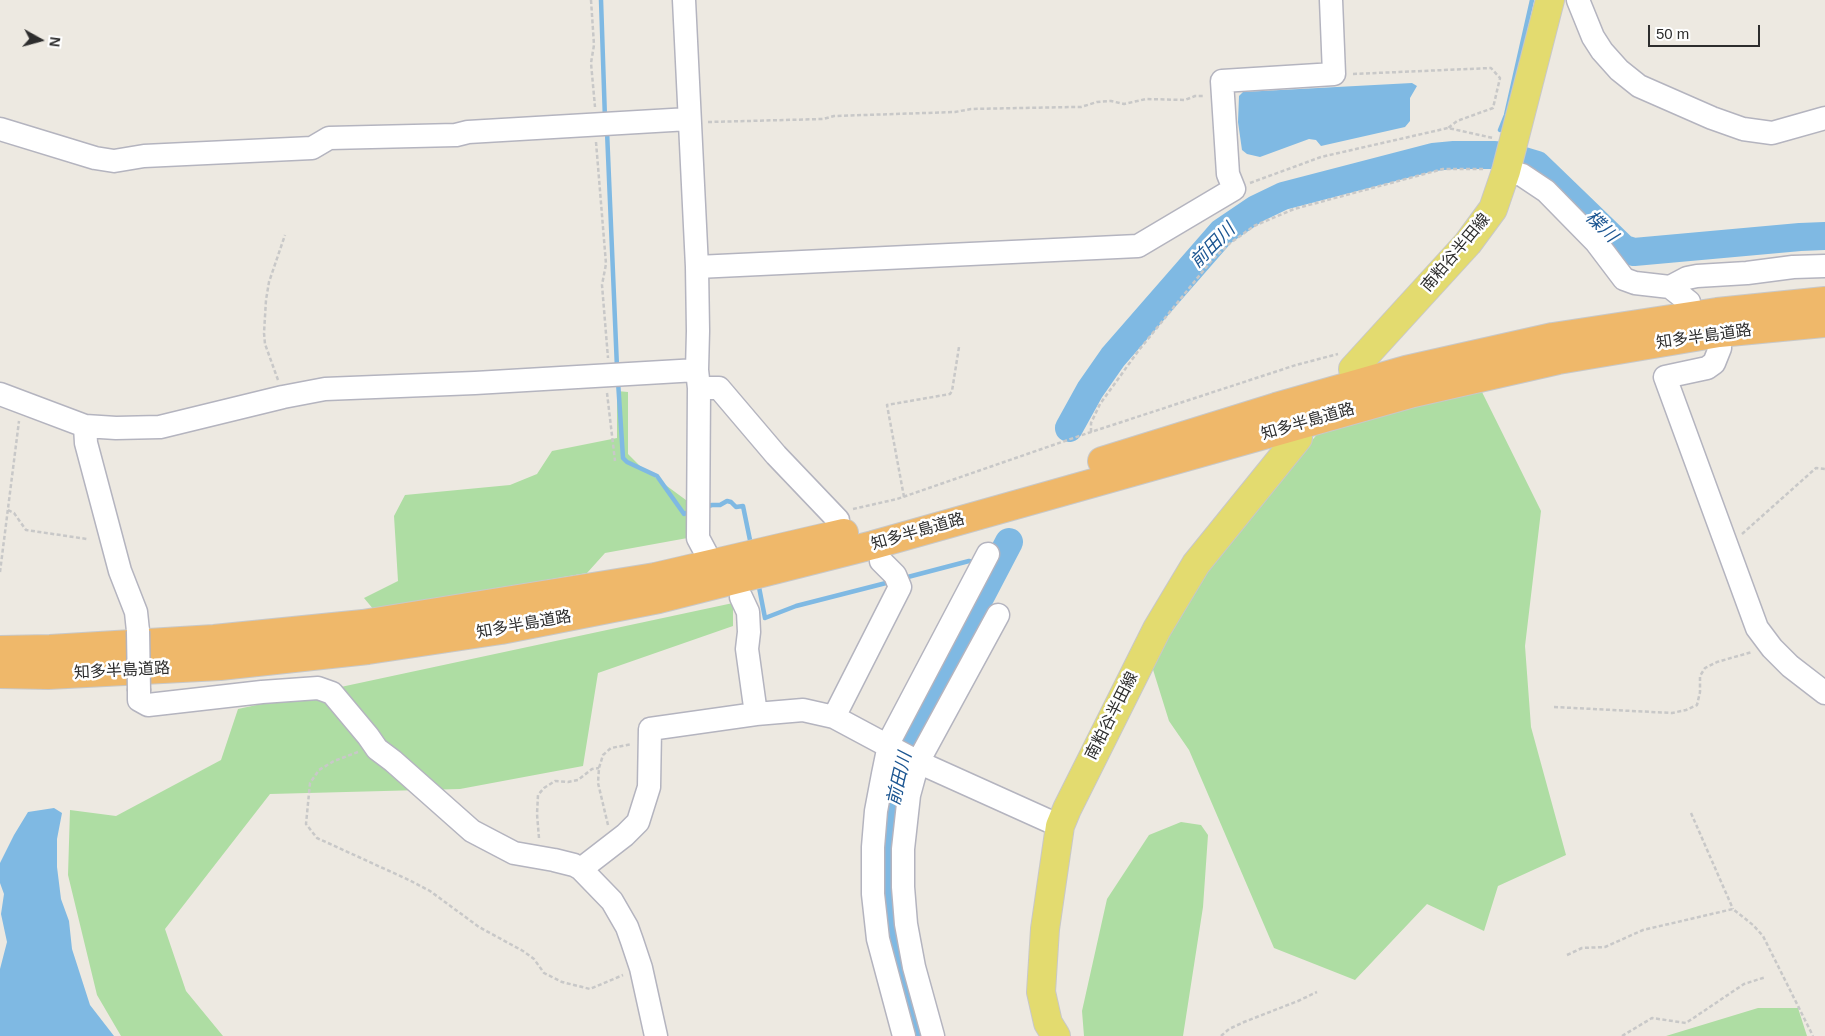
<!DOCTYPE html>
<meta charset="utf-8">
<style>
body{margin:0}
#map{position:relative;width:1825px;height:1036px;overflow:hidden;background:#ede9e1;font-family:Arial,sans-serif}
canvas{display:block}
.north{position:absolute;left:15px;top:15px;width:50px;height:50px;-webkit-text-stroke:4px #fff;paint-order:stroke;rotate:97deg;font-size:14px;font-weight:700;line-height:20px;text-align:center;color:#2d2d2d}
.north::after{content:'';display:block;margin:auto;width:18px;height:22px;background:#2d2d2d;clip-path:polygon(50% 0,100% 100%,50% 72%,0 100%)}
.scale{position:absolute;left:1648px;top:25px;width:112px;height:22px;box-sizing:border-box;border:2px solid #2d2d2d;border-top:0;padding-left:6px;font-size:15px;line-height:18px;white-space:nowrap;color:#2d2d2d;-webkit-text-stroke:4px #fff;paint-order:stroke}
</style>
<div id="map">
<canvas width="1825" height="1036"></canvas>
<div class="north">N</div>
<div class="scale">50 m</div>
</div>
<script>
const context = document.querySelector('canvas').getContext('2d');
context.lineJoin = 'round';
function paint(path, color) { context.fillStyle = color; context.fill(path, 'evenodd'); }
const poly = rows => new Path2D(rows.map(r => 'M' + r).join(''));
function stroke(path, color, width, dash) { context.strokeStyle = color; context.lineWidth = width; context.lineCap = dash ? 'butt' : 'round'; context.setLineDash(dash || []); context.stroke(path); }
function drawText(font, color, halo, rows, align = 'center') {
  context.font = font + ' Arial,"Noto Sans JP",sans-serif'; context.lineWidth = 5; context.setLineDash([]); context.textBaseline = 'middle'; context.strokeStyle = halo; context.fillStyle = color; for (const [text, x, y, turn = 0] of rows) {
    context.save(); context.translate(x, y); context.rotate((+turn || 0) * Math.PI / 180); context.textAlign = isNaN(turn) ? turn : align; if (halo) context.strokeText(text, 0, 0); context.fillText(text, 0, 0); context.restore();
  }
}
paint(poly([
 [617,391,628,392,628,454,641,467,690,503,693,537,605,553,587,573,374,610,364,598,398,581,394,516,405,495,510,485,537,474,552,451,617,438],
 [1482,392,1541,511,1525,646,1531,727,1566,855,1498,886,1484,931,1427,904,1355,980,1274,948,1189,750,1169,721,1150,660,1196,586,1235,533,1324,426],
 [733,603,733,626,598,673,583,766,460,789,270,794,165,929,186,991,223,1036,121,1036,97,995,68,875,70,810,116,816,221,760,238,709],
 [1181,822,1201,825,1208,835,1203,907,1183,1036,1084,1036,1082,1011,1107,899,1149,835],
 [1758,1008,1798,1008,1807,1036,1666,1036]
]), '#aedda3');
paint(poly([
 [1412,83,1417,86,1410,98,1410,121,1405,127,1321,146,1316,140,1309,139,1260,157,1247,154,1242,150,1238,122,1239,96,1243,92],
 [54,808,62,813,57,839,57,867,61,899,69,921,72,949,90,1005,114,1036,0,1036,0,969,7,942,1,914,4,894,0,883,0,863,14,835,28,812]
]), '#7fb9e3');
stroke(poly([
 [601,0,605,119],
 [1500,130,1506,115,1532,0],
 [607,131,617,368],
 [618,381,623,458,627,462,657,476,684,514,691,511],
 [705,507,712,505,720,505,727,501,731,502,736,507,743,506,751,545],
 [904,578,969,561,976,563],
 [758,582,765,618,796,606,890,582]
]), '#7fb9e3', 4.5);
stroke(poly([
 [1069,428,1090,390,1113,357,1222,232,1256,209,1283,196,1433,157,1454,155,1495,155,1517,159,1537,165,1624,249,1634,252,1800,237,1825,236],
 [919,1036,899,963,892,925,888,886,892,808,901,761,915,722,1009,542]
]), '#7fb9e3', 28);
const minor = poly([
 [684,0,697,267,698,331,697,370,699,388,698,538,706,553],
 [1578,0,1593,37,1602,51,1619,70,1639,86,1712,118,1743,129,1772,133,1825,118],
 [0,129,95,158,114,161,144,156,312,148,329,138,456,135,468,132,689,119],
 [1506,171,1522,175,1546,191,1596,242,1624,279,1635,283,1670,287,1687,278,1697,276,1747,273,1793,267,1825,266],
 [697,267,1138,246,1234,189,1228,174,1222,81,1334,74,1331,0],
 [1670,287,1689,302],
 [1720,348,1714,363,1707,368,1665,377,1757,628,1772,648,1790,666,1825,693],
 [699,388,719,388,776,455,838,520],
 [0,394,85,426,116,428,160,427,283,397,325,389,475,383,697,370],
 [85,426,86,443,120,571,136,612,138,631],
 [741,597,748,612,749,632,747,649,756,714],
 [139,691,139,700,148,705,262,692,318,688,332,693,368,736,377,749,393,761,472,831,514,853,554,860,574,865,581,869,612,901,627,927,632,941,641,968,656,1036],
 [834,717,900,587,895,575,881,561],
 [581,869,625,835,638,822,649,787,650,729,756,714,803,710,834,717,918,762,1060,826],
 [904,1036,878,939,873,894,873,847,876,811,883,774,890,740,988,554],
 [933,1036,914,967,906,924,903,887,903,849,909,795,918,762,998,615]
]);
const major = poly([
 [1353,369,1468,243,1493,209,1506,171,1550,0],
 [1056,1036,1048,1023,1041,992,1045,929,1060,826,1067,809,1157,629,1196,564,1298,438]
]);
const highway = poly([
 [1102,461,1276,407,1406,370,1553,337,1717,312,1825,301],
 [0,650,50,649,214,639,363,624,655,577,844,533],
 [0,674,48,675,220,666,368,650,501,630,659,599,873,545,1413,393,1558,360,1719,333,1825,323]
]);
stroke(minor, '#b4b4bf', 25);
stroke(major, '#c8c8c8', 30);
stroke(highway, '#c8c8c8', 30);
stroke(poly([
 [591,0,594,45,591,63,595,107],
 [1353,74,1491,68,1500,78,1493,108,1457,121,1448,128],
 [708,122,823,119,834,116,955,112,971,109,1072,107,1081,107,1097,102,1111,101,1124,104,1146,99,1185,100,1195,96,1204,96],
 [596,142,606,264,602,285,608,358],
 [1250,183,1321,157,1448,128,1493,138],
 [278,380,265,344,264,333,266,300,269,282,285,235],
 [607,393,615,461],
 [1091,432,1091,423,1100,404,1139,350,1212,260,1229,244,1254,226,1294,209,1443,169,1484,169],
 [904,497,887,405,950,394,952,391,959,347],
 [853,509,897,499,1088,433,1296,365,1338,354],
 [8,510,14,513,26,530,87,539],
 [1742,534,1816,468,1825,469],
 [0,572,19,421],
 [1554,707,1672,713,1686,710,1697,705,1700,692,1700,676,1705,668,1717,662,1752,652],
 [358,752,334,761,319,770,310,783,306,824,317,838,409,880,430,891,479,927,523,951,534,959,544,973,562,982,590,989,623,975],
 [1691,813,1733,909],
 [608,825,598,783,599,768,603,755,611,748,632,744],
 [539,838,537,814,538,795,544,788,555,781,568,782,578,780,592,769,599,768],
 [1567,955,1582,948,1605,947,1643,930,1733,909,1753,925,1763,936,1813,1036],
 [1221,1036,1229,1029,1244,1022,1298,1001,1317,992],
 [1622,1036,1652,1018,1686,1023,1744,984,1766,977]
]), '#c8c8c8', 2.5, [4, 2.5]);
stroke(minor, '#fff', 22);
stroke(major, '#e3db6f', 28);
stroke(highway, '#efb86a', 28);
const minorBridge = poly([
 [138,631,139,691]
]);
stroke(minorBridge, '#b4b4bf', 25, []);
stroke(minorBridge, '#fff', 22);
drawText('16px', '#2d2d2d', '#fff', [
 ["南粕谷半田線",1456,253,-50],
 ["知多半島道路",1704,337,-8],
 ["知多半島道路",1308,422,-16],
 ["知多半島道路",918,532,-16],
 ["知多半島道路",524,625,-10],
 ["知多半島道路",122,671,-3],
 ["南粕谷半田線",1112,716,-63]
]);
drawText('italic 18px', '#1c5692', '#fff', [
 ["楪川",1601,227,44],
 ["前田川",1213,246,-45],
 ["前田川",900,779,-77]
]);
</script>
